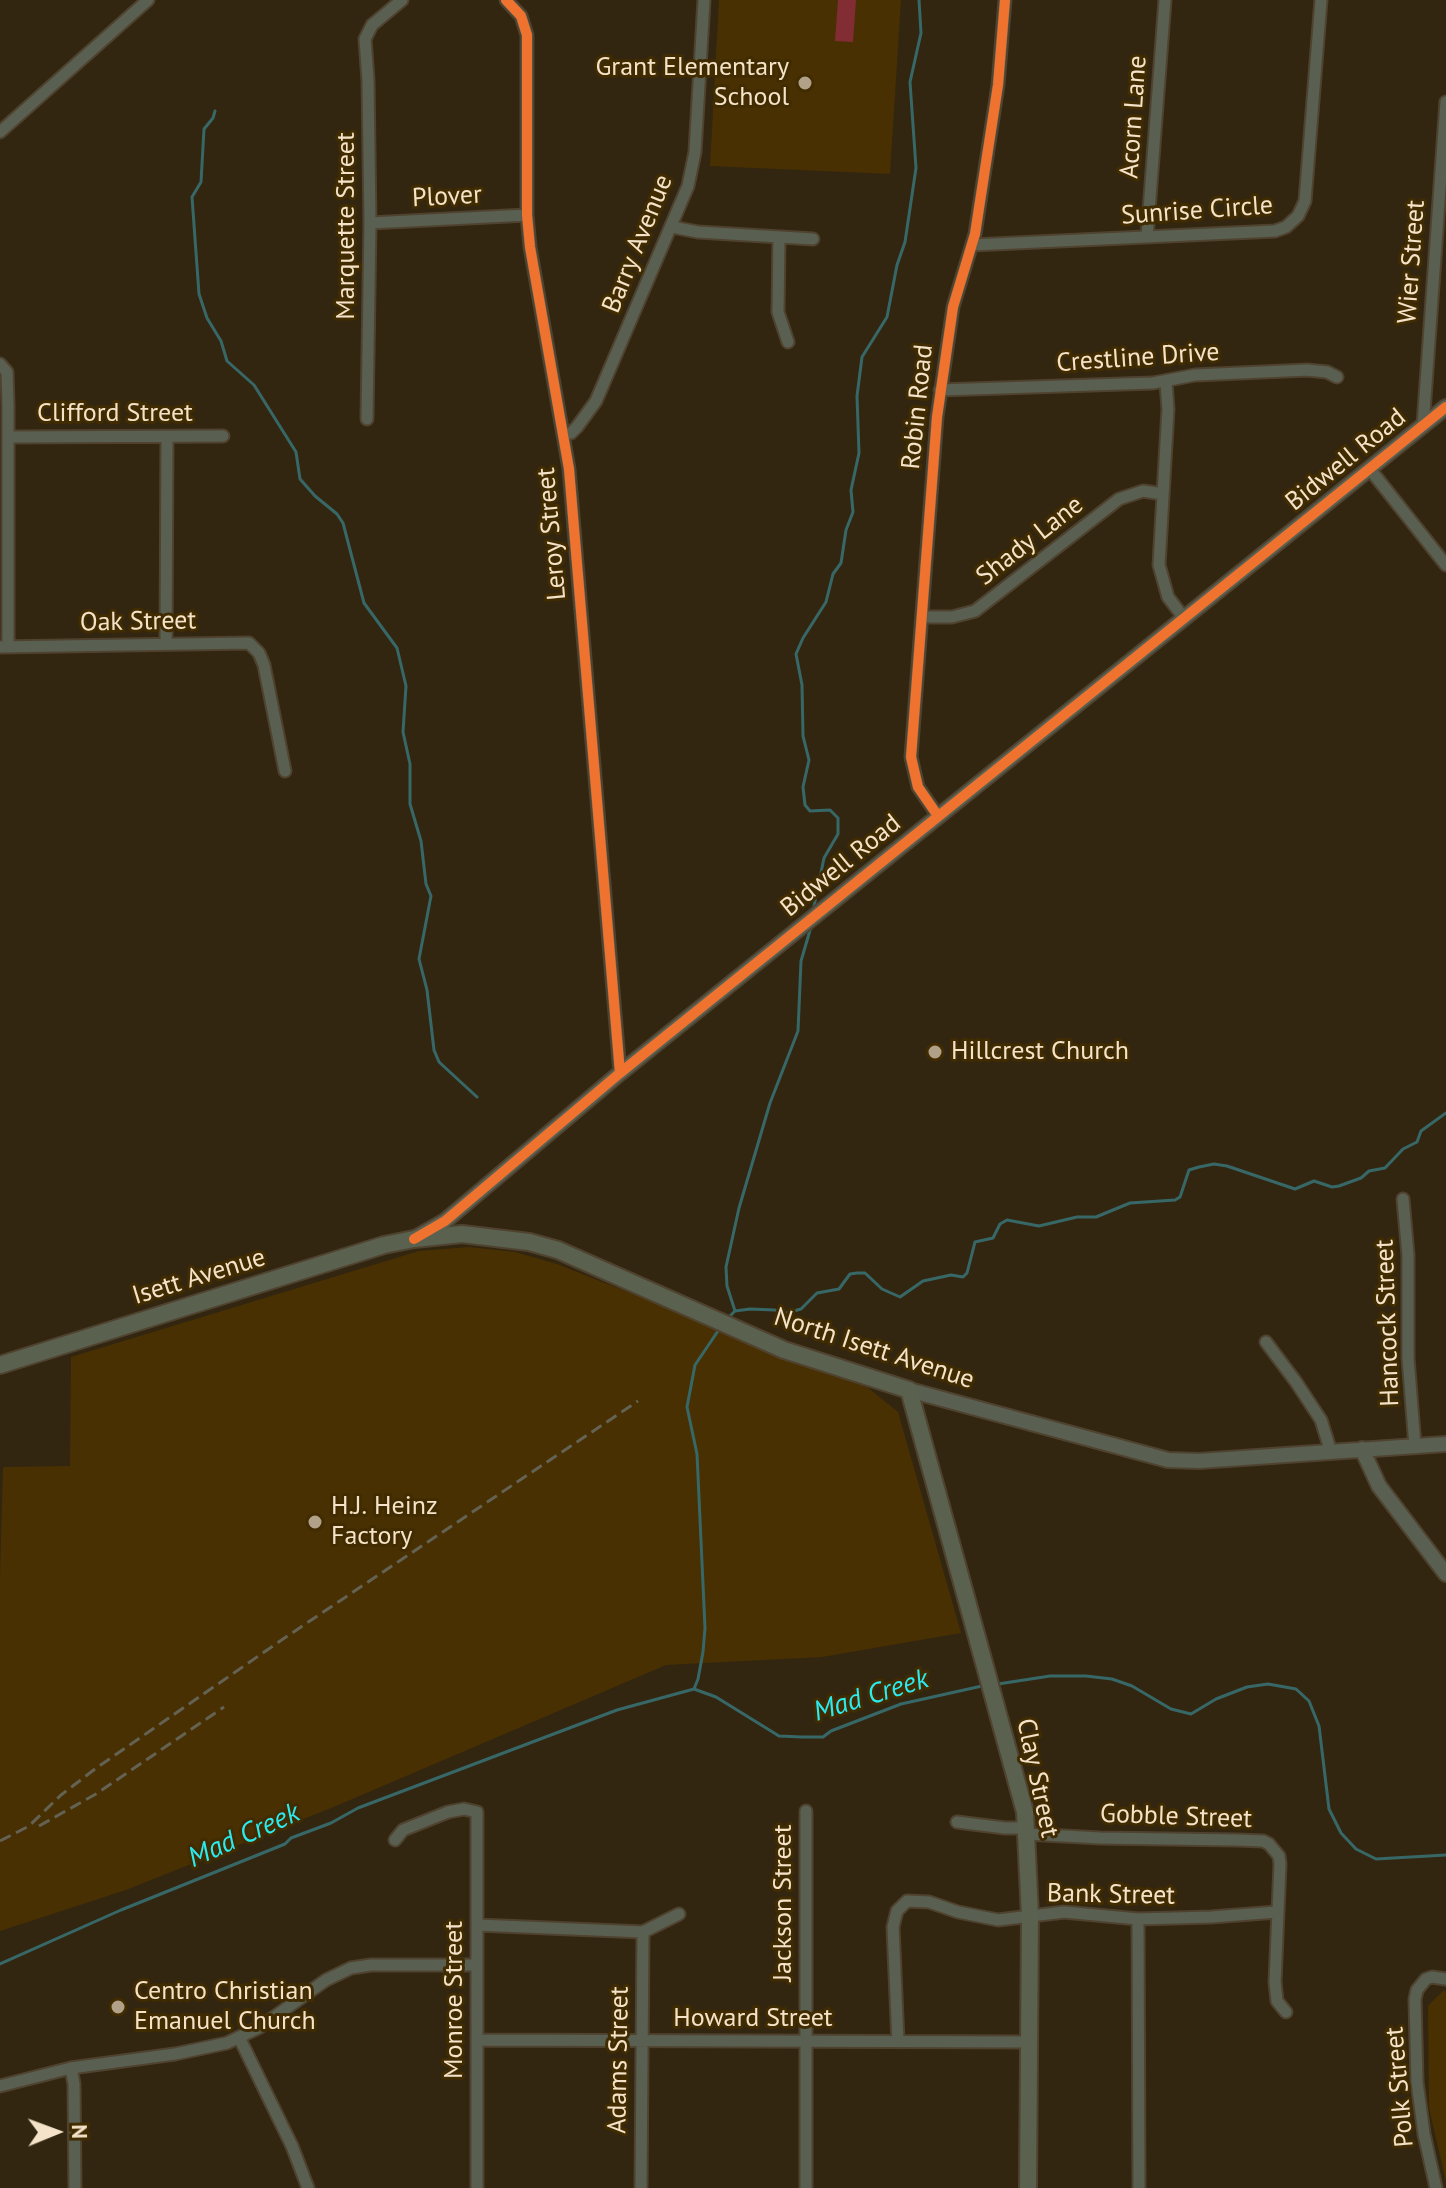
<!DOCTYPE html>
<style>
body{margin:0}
#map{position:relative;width:1446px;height:2188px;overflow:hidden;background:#322610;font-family:"PT Sans",sans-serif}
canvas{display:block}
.north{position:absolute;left:16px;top:2092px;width:80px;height:80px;-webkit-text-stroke:6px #412b01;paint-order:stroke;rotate:89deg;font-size:22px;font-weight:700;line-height:32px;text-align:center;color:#f4e3c8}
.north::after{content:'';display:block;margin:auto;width:28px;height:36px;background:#f4e3c8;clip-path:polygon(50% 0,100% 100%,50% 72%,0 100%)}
</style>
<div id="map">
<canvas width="1446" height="2188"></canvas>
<div class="north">N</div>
</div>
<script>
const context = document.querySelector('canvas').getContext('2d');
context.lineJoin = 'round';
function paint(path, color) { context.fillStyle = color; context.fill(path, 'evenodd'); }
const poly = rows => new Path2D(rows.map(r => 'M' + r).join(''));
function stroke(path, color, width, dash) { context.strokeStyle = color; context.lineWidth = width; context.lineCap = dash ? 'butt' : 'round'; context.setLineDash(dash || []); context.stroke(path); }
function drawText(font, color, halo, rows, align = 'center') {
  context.font = font + ' "PT Sans",sans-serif'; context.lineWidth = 6; context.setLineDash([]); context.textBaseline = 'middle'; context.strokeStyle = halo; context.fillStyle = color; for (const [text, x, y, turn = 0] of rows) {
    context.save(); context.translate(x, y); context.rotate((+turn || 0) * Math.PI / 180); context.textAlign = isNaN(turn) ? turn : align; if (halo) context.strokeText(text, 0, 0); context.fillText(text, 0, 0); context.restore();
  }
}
paint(poly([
 [719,0,901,0,890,174,710,166],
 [469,1247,515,1252,557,1264,867,1387,898,1412,961,1633,822,1657,666,1665,336,1806,126,1890,0,1931,0,1577,3,1467,70,1466,71,1357,419,1251],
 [1444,1990,1446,1993,1446,2181,1429,2108,1428,2006]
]), '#483002');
paint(poly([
 [838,0,856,0,853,42,835,41]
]), '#822d33');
stroke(poly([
 [215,111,213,118,204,129,201,182,192,197,199,294,207,318,221,341,227,361,254,385,296,452,300,479,315,496,337,514,343,523,364,603,397,648,406,686,403,732,410,764,410,804,421,841,426,884,431,896,419,959,427,990,434,1050,439,1062,477,1097],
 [813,911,824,858,838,834,838,818,830,810,810,811,805,805,803,787,809,760,803,736,802,685,796,654,803,638,826,602,833,574,841,563,846,530,853,512,851,490,859,453,857,396,862,357,887,317,897,265,905,242,916,168,910,82,921,33,919,0],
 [735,1311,727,1286,726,1267,739,1208,770,1103,798,1031,801,961,811,927],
 [727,1319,735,1311,750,1309,775,1310,783,1314,801,1309,817,1293,839,1289,850,1274,857,1273,865,1273,882,1289,900,1297,923,1281,951,1275,963,1277,967,1273,975,1242,993,1238,1000,1224,1007,1220,1039,1226,1077,1217,1096,1217,1130,1203,1175,1200,1180,1197,1189,1170,1199,1167,1214,1164,1227,1166,1295,1189,1314,1181,1332,1187,1339,1186,1361,1178,1369,1171,1385,1168,1403,1149,1417,1142,1421,1131,1446,1113],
 [998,1684,1050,1676,1086,1676,1112,1679,1132,1686,1171,1709,1191,1714,1216,1699,1247,1687,1268,1684,1296,1689,1309,1701,1319,1726,1329,1809,1341,1833,1356,1849,1376,1859,1446,1855],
 [694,1689,698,1679,703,1652,705,1628,697,1454,687,1407,695,1365,720,1328],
 [694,1689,716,1697,779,1736,802,1737,823,1737,831,1731,901,1704,982,1686],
 [0,1964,121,1910,285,1844,291,1838,331,1823,358,1808,617,1710,694,1689]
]), '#376867', 3);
const minor = poly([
 [506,0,521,16,527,35,527,215,530,247,569,469,620,1073],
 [0,132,148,0],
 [370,223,527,215],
 [672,227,698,232,813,239],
 [779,237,778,312,788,342],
 [1147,237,1165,0],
 [972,245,1275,231,1286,227,1298,216,1305,201,1321,0],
 [0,364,7,372,8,405,8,647],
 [1166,382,1168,409,1159,565,1168,597,1184,618],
 [940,390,1153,383,1195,375,1307,370,1327,372,1337,377],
 [367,419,370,223,368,80,365,39,372,25,402,0],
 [1423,426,1446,102],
 [563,435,571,433,577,427,596,401,688,186,695,152,704,0],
 [8,437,223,436],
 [1369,468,1446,565],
 [922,617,952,617,975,611,1119,499,1143,491,1163,494],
 [166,643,167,437],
 [0,647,249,643,259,653,264,665,285,771],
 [938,816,918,787,911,757,937,417,953,307,975,234,998,85,1005,0],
 [1403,1199,1408,1255,1408,1358,1415,1446],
 [1266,1342,1296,1382,1321,1420,1331,1452],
 [806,1811,806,2188],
 [957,1822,1005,1828,1027,1828],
 [1027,1834,1100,1838,1237,1840,1263,1841,1269,1844,1279,1856,1280,1864,1275,1982,1277,2001,1286,2012],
 [395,1840,403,1830,448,1812,464,1809,477,1812,477,2188],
 [1138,1919,1139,2188],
 [477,1925,643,1932,679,1914],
 [239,2037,292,2146,308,2188],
 [477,2040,1029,2042],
 [898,2042,893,1927,897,1911,907,1901,929,1902,958,1912,998,1920,1064,1912,1138,1919,1211,1917,1277,1912],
 [71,2068,74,2084,75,2188],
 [0,2086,71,2068,175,2054,227,2043,260,2027,326,1980,351,1968,371,1965,477,1965],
 [641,2188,643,1932],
 [1436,2188,1424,2134,1417,2082,1415,1999,1417,1990,1426,1979,1432,1977,1446,1979]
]);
const tertiary = poly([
 [417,1237,445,1221,620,1073,1446,407],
 [909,1390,1168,1460,1199,1461,1446,1444],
 [1362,1449,1379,1486,1446,1574]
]);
const secondary = poly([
 [0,1365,384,1245,414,1239,462,1234,529,1242,558,1250,784,1350,909,1390,1025,1812,1030,1916,1028,2188]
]);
stroke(minor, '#4f4330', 15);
stroke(tertiary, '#4f4330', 18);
stroke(secondary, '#4f4330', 20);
stroke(minor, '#5a6051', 11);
stroke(tertiary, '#5a6051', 14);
stroke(secondary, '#5b614f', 16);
stroke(poly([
 [39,1826,96,1794,224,1707],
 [0,1841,29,1826,61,1795,95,1769,283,1639,638,1401]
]), '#646253', 3, [12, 6]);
stroke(poly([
 [506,0,521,16,527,35,527,215,530,247,569,469,620,1073],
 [938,816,918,787,911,757,937,417,953,307,975,234,998,85,1005,0],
 [414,1239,445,1221,620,1073,1446,407]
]), '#ef722f', 10);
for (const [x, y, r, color] of [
 [805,83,8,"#b0a188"],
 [935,1052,8,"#b0a188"],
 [315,1522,8,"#b0a188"],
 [118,2007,8,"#b0a188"]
]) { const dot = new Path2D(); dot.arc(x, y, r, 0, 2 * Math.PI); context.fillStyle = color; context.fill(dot); stroke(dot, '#412b01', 3); }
drawText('26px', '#f4e3c8', '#412b01', [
 ["Grant Elementary",789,68,"right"],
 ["School",789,98,"right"],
 ["Hillcrest Church",951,1052],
 ["H.J. Heinz",331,1507],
 ["Factory",331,1537],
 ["Centro Christian",134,1992],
 ["Emanuel Church",134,2022]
], 'left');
drawText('26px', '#f4e3c8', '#412b01', [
 ["Acorn Lane",1134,117,-86],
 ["Plover",447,197,-3],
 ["Sunrise Circle",1197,211,-4],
 ["Marquette Street",347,226,-90],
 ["Barry Avenue",638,244,-68],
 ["Wier Street",1412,262,-86],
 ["Crestline Drive",1138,358,-4],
 ["Robin Road",918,407,-84],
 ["Clifford Street",115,414],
 ["Bidwell Road",1346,460,-39],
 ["Leroy Street",552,534,-95],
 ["Shady Lane",1030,541,-38],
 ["Oak Street",138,622,-1],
 ["Bidwell Road",841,866,-39],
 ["Isett Avenue",199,1277,-17],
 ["Hancock Street",1388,1323,-92],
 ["North Isett Avenue",874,1349,18],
 ["Clay Street",1037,1778,78],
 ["Gobble Street",1176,1817,2],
 ["Bank Street",1111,1895,1],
 ["Jackson Street",784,1903,-90],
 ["Monroe Street",455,2000,-90],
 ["Howard Street",753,2019],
 ["Adams Street",619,2060,-89],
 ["Polk Street",1400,2087,-95]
]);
drawText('italic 28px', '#2bebf0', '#412b01', [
 ["Mad Creek",871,1696,-17],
 ["Mad Creek",244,1836,-24]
]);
</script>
